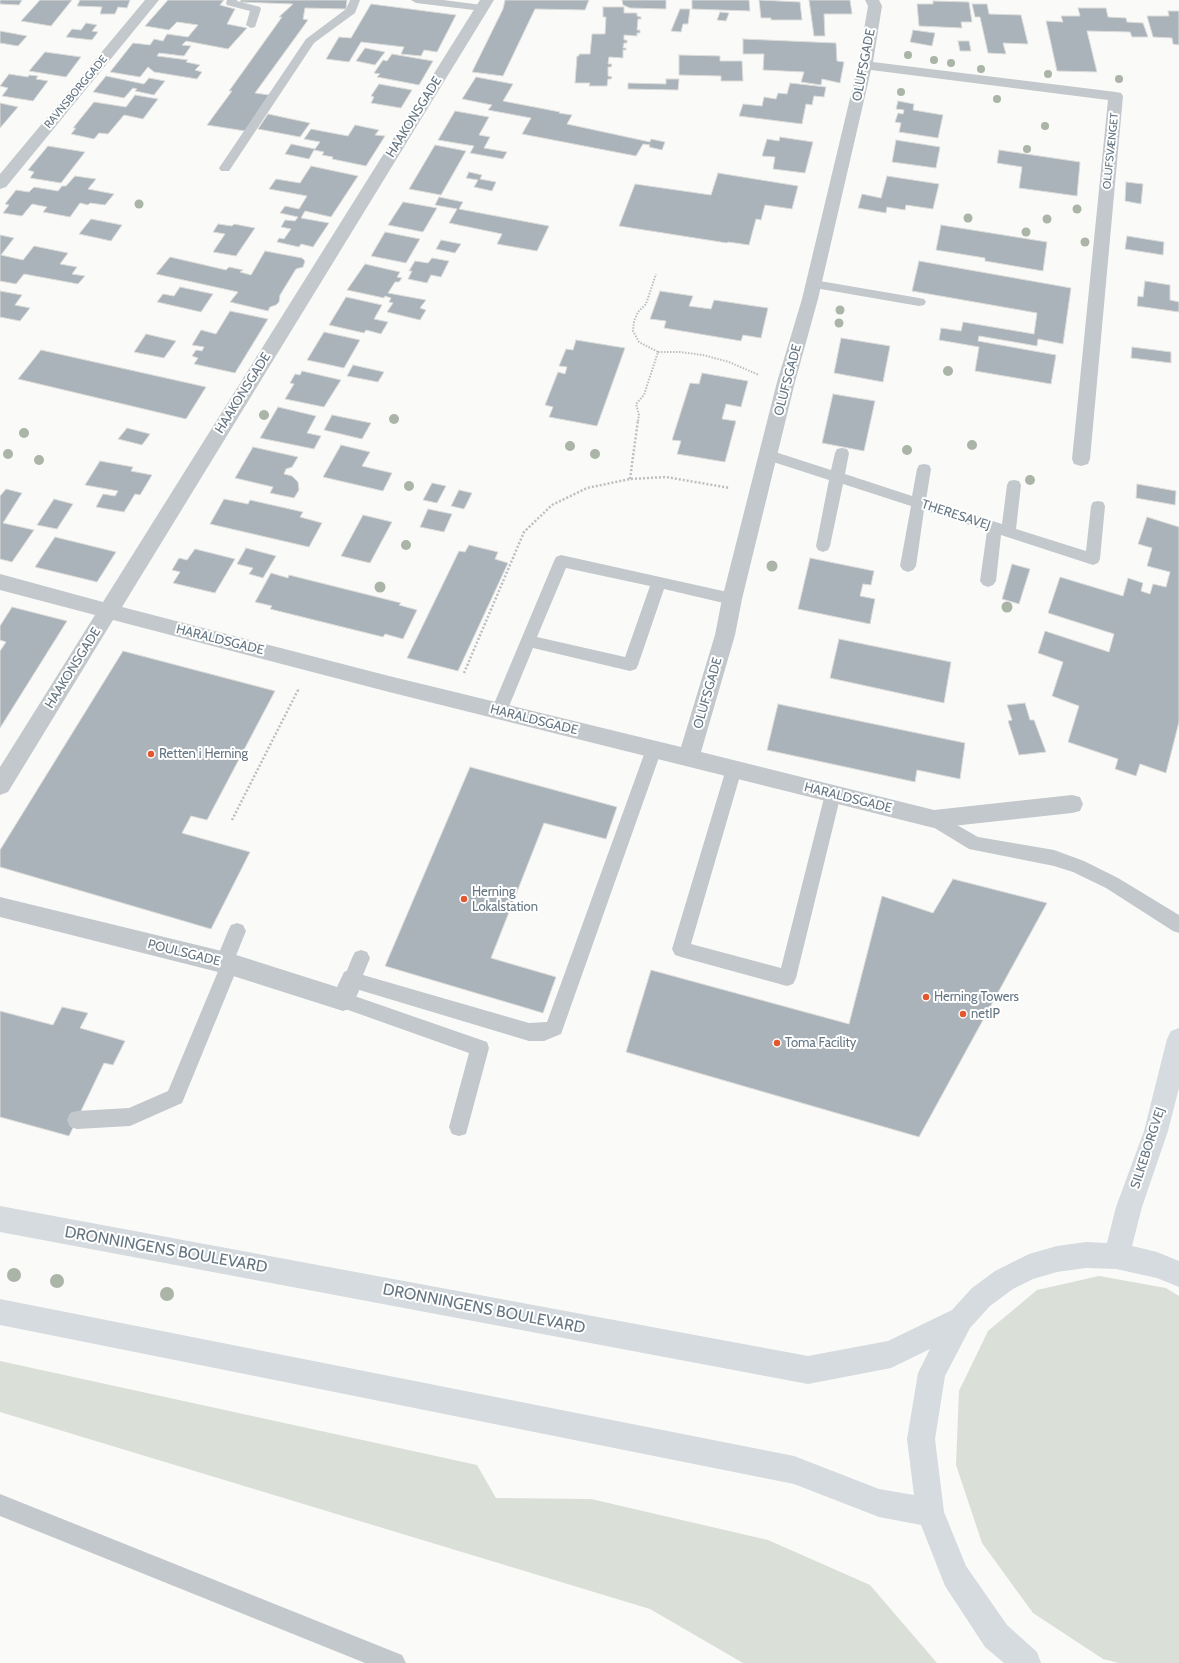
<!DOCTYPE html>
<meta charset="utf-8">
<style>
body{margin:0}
canvas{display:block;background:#fafaf8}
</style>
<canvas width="1179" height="1663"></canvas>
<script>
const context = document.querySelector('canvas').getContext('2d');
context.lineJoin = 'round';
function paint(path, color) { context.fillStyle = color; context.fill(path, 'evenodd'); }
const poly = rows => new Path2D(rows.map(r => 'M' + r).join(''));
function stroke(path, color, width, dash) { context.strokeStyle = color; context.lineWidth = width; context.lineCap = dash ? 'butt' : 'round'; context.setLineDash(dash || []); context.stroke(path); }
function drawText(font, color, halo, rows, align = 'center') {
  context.font = font + ' Cabin,sans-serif'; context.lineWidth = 4; context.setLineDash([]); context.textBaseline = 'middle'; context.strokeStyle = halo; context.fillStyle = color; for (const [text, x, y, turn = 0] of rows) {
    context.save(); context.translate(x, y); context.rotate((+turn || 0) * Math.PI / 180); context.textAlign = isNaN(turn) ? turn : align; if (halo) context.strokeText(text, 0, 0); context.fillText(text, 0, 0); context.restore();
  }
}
paint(poly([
 [1099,1276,1166,1288,1179,1296,1179,1663,1119,1663,1103,1659,1033,1613,982,1543,956,1465,959,1391,988,1331,1037,1290],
 [0,1361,477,1465,496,1498,591,1499,768,1540,870,1585,937,1663,743,1663,650,1609,0,1412]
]), '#dadfd7');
const building = poly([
 [0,0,22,0,19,5,0,4,0,0],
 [40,0,72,0,51,26,21,21,40,0],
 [80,0,130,0,127,8,118,7,115,14,100,14,102,7,77,6,80,0],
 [168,0,224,0,220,5,235,9,227,24,247,28,228,49,186,41,182,45,191,46,184,56,159,53,157,56,188,60,186,62,200,65,195,70,202,72,197,79,154,72,148,67,140,77,110,72,133,43,150,45,154,39,163,41,167,34,188,37,198,25,177,22,169,30,145,26,168,0],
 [241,0,347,0,346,9,305,8,303,19,308,20,255,93,269,95,245,131,207,125,232,91,229,91,282,17,279,17,293,4,240,2,241,0],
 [505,0,589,0,585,10,535,9,503,76,472,72,503,9,505,0],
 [622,0,666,0,666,9,630,8,623,5,622,0],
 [692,0,749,0,750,11,692,9,692,0],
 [759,0,800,2,802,20,771,20,771,18,761,18,759,0],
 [809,0,850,0,852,14,824,14,825,36,814,36,809,0],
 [933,1,969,2,972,22,961,22,962,28,919,26,917,4,933,4,933,1],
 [371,4,456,15,437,52,424,50,421,56,401,54,404,47,361,42,349,62,326,59,339,37,351,38,371,4],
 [972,4,987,4,989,14,1021,15,1028,44,1003,43,1006,54,988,53,980,17,975,17,972,4],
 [603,7,624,7,624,13,637,13,637,16,641,17,641,19,638,19,637,30,640,30,640,33,637,33,637,36,624,35,624,40,627,40,627,43,624,43,623,48,626,48,626,50,623,50,623,58,609,57,608,64,612,64,611,67,608,67,608,76,612,77,611,79,608,79,607,86,589,86,590,83,575,83,577,56,579,56,579,54,590,54,592,34,605,34,606,17,603,17,603,7],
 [1078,8,1106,8,1108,17,1126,18,1127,22,1143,23,1148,37,1132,37,1130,32,1087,31,1097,72,1057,71,1046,21,1063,22,1061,16,1080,16,1078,8],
 [680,9,690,9,688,24,683,24,681,32,671,31,680,9],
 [1168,11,1179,11,1179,45,1173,44,1172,38,1153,37,1147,16,1169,16,1168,11],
 [720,12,729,13,726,21,717,20,720,12],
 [86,23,97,25,92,31,98,32,92,40,66,37,72,29,81,30,86,23],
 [913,30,935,33,932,46,910,42,913,30],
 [0,31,27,36,18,46,0,43,0,31],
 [743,39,836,43,837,61,844,62,840,83,822,79,821,85,801,82,804,72,763,70,764,54,743,54,743,39],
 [958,41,969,41,971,51,960,51,958,41],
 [365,48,385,52,375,65,356,61,365,48],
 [45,52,81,57,66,77,29,71,45,52],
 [392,54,433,61,419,85,377,77,380,74,374,73,383,60,387,61,392,54],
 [679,55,720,56,720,61,742,61,743,81,721,81,721,76,679,75,679,55],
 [9,74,28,77,29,75,38,76,36,79,48,81,33,101,2,96,8,88,0,86,9,74],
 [106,76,144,84,149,78,165,81,154,95,135,91,137,89,133,88,124,98,93,92,106,76],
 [476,77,513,84,503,101,560,112,559,113,572,115,567,124,650,142,651,139,665,142,662,150,649,147,650,145,643,144,636,156,522,134,531,118,488,110,492,105,462,99,476,77],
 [666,79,679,79,678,90,628,89,628,83,666,84,666,79],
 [790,83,826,87,824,97,814,96,812,105,806,104,802,124,739,116,743,104,762,106,764,97,776,99,778,93,787,94,790,83],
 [379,84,412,90,401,108,371,103,374,97,371,96,379,84],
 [135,95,158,99,143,119,124,115,108,134,99,133,94,139,71,134,76,128,73,128,94,102,126,107,135,95],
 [898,101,914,104,913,110,943,115,938,138,899,132,901,123,895,122,898,113,903,114,904,110,896,109,898,101],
 [0,103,18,107,0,128,0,103],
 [455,111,489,117,479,135,490,137,484,148,507,152,503,159,470,153,474,146,438,140,455,111],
 [268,114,310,123,300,137,258,129,268,114],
 [355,125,379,130,375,135,385,136,366,166,332,159,333,157,322,155,324,152,314,150,309,159,285,154,291,144,315,149,320,142,304,139,311,129,348,136,355,125],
 [780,137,813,142,805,173,773,169,775,157,762,156,767,139,779,141,780,137],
 [896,140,940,147,936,168,892,162,896,140],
 [435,145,466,151,441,195,409,189,435,145],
 [48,146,85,152,61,183,30,178,34,172,28,170,48,146],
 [999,150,1080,162,1077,196,1019,188,1022,167,997,163,999,150],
 [311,166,358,176,331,217,305,211,301,218,329,223,313,247,301,244,299,247,277,242,279,238,284,239,291,229,281,227,285,220,295,221,298,217,280,213,285,206,299,209,307,196,269,189,276,179,300,183,311,166],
 [469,172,482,175,480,179,496,182,492,191,474,187,478,180,466,178,469,172],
 [718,173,798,186,792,209,765,205,761,220,756,219,749,245,728,242,727,243,619,226,635,184,711,195,718,173],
 [75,176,96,179,88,189,114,194,105,205,90,203,88,205,80,203,70,217,43,212,47,207,32,204,22,216,3,213,9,205,5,204,16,190,29,192,34,187,58,191,62,186,66,186,75,176],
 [887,176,939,184,933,209,906,205,905,210,887,207,886,213,858,208,862,194,881,198,887,176],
 [1126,182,1143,184,1141,204,1125,201,1126,182],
 [439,197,463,202,459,209,549,226,537,251,497,244,502,234,449,223,457,209,435,205,439,197],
 [403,202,437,208,423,232,388,225,403,202],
 [91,219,122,225,111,241,79,234,91,219],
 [218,224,232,226,234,224,255,228,236,256,213,252,225,234,213,232,218,224],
 [941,225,1047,242,1043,271,985,261,985,258,936,250,941,225],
 [385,232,420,239,406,263,371,256,385,232],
 [0,235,14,238,1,255,23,260,34,246,68,253,60,264,77,267,72,274,85,276,78,284,24,274,16,284,0,281,0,235],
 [1127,236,1164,242,1163,255,1125,249,1127,236],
 [441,240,461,244,455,253,436,249,441,240],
 [265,251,302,258,305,261,303,267,296,269,280,295,279,302,276,305,270,307,268,311,230,302,238,292,156,274,170,257,226,270,229,267,243,270,240,272,251,275,265,251],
 [432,258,449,261,441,277,431,275,427,283,408,279,412,271,409,271,415,261,428,263,432,258],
 [919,261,1071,288,1063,344,1038,339,1037,346,979,336,978,341,1056,355,1051,384,975,371,979,347,939,340,941,328,961,331,963,322,1034,334,1037,313,912,291,919,261],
 [365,264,400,272,397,277,402,278,399,282,395,282,388,293,426,300,420,308,426,310,420,320,387,312,393,303,389,302,391,298,385,296,384,298,347,290,365,264],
 [1145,281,1170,285,1170,300,1179,302,1179,312,1137,306,1138,296,1143,297,1145,281],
 [180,287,213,294,201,312,157,302,163,294,174,296,180,287],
 [0,291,22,295,15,305,30,308,20,321,0,317,0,291],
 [660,291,693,296,689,306,711,309,714,300,768,308,761,338,743,335,741,341,664,328,666,321,650,319,660,291],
 [346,297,382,305,374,319,388,322,381,334,366,330,364,333,329,325,346,297],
 [230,311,268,319,235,373,194,364,198,358,192,356,196,350,202,351,204,347,192,345,201,330,216,334,230,311],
 [324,332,360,340,344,368,307,360,324,332],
 [146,334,176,341,164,358,134,352,146,334],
 [841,338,890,346,883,382,834,373,841,338],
 [576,340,625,348,597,426,549,417,553,407,545,405,558,372,565,374,567,367,559,366,566,349,573,350,576,340],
 [1132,347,1171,352,1171,363,1131,358,1132,347],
 [41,350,206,387,186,419,18,379,41,350],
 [353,365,384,372,378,382,347,376,353,365],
 [302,371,341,380,324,407,285,399,294,384,290,383,295,374,300,375,302,371],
 [702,373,748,381,741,407,726,404,722,419,736,421,725,462,677,454,681,441,672,440,690,383,699,384,702,373],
 [833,394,875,401,864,451,822,443,833,394],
 [278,407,316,416,307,433,321,436,314,449,260,438,278,407],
 [332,415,371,423,362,439,324,430,332,415],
 [127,428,150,434,142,445,118,439,127,428],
 [341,445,370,452,362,466,392,473,383,491,323,477,341,445],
 [253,447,298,457,292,467,286,469,284,474,292,476,298,482,299,490,294,498,270,493,273,487,235,478,253,447],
 [100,461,133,467,131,471,152,475,140,495,135,494,124,512,96,507,103,494,115,496,118,491,85,485,100,461],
 [432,483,446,486,437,503,423,500,432,483],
 [1137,484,1176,491,1175,505,1136,498,1137,484],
 [6,489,22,493,3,523,34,530,12,562,0,559,0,496,6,489],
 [459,490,472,493,464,509,451,506,459,490],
 [54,499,73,504,57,529,37,525,54,499],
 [224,499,248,504,250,500,303,512,300,517,322,523,309,547,210,524,224,499],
 [428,509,452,514,444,532,420,527,428,509],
 [363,515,392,522,370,563,341,556,363,515],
 [1147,517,1179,527,1179,722,1166,773,1140,764,1136,776,1115,769,1118,759,1068,742,1079,706,1052,696,1063,662,1038,653,1045,631,1109,652,1114,634,1048,613,1060,577,1123,596,1128,578,1143,583,1141,591,1150,594,1153,584,1166,587,1170,572,1147,566,1152,548,1138,544,1147,517],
 [55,537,116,552,97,582,35,567,55,537],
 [469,545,498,552,495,559,508,563,458,671,407,658,459,551,465,552,469,545],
 [246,548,276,556,263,578,249,574,253,568,237,564,246,548],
 [195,549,235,559,215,593,173,583,180,572,172,570,179,558,187,560,195,549],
 [810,558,874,571,871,585,863,584,860,596,875,599,870,624,798,609,810,558],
 [1012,564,1030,569,1019,604,1002,599,1012,564],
 [271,573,288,578,289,575,401,603,399,605,417,610,403,639,385,634,383,637,270,609,272,606,255,602,271,573],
 [12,607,67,621,0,728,0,651,6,642,0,640,0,626,12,607],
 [839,639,951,662,944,703,830,678,839,639],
 [123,651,275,691,207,820,191,816,182,833,250,852,211,929,0,867,0,850,123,651],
 [1025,703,1030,720,1034,720,1046,752,1019,755,1008,721,1012,720,1007,705,1025,703],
 [778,704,965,743,960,779,917,770,915,782,767,750,778,704],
 [470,767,617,807,606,839,544,823,491,958,556,977,543,1013,385,966,470,767],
 [953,879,1047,903,919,1137,626,1052,651,970,849,1024,882,896,933,913,953,879],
 [62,1007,88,1013,80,1028,125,1041,113,1065,104,1063,69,1136,0,1117,0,1011,53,1025,62,1007]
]);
paint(building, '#aab3b9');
stroke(building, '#dcdcda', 1);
stroke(poly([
 [658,352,680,352,703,355,729,362,759,375],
 [638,421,639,415,636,404,644,395,658,352,639,342,633,331,634,321,638,312,646,304,656,274]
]), '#bbbfc2', 2, [1.5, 1.5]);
stroke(poly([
 [630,479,638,420],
 [464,673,524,532,552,505,587,488,630,479,666,477,730,488],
 [232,820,298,690,297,689]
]), '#bbbfc2', 2.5, [2, 2]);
paint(poly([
 [227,0,237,0,237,1,260,7,261,9,255,27,251,28,246,25,250,11,227,5,226,3,227,0],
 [350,0,360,0,355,13,314,43,229,171,221,171,219,168,306,39,346,9,350,0],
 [411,0,443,0,482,5,487,8,482,11,416,3,411,0],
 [814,280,919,298,924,299,926,302,924,305,919,306,809,287,808,284,809,281,814,280],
 [842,448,847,449,849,453,845,474,912,496,917,469,919,465,924,464,929,465,931,469,926,500,1002,524,1007,485,1009,481,1014,480,1019,481,1021,485,1016,529,1086,551,1091,506,1093,502,1098,501,1103,502,1105,506,1100,559,1098,563,1093,565,1001,535,996,581,993,585,988,587,983,585,980,581,987,531,924,510,916,566,913,570,908,572,903,570,900,566,911,506,843,484,830,546,828,550,823,552,818,550,816,546,829,480,764,459,762,455,764,451,769,450,831,470,835,453,837,449,842,448],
 [561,555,732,593,737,595,740,599,737,603,732,605,664,589,638,665,636,669,630,671,533,648,505,716,499,718,493,716,491,711,554,561,556,557,561,555],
 [566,568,650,586,625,657,537,637,566,568],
 [654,742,660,744,662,749,561,1034,544,1041,529,1041,346,986,343,980,352,958,355,952,361,950,367,952,370,958,363,975,529,1023,547,1022,646,749,648,744,654,742],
 [734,762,740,764,742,769,691,944,781,968,825,794,827,789,833,787,839,789,841,794,796,978,793,984,787,986,681,957,675,955,672,949,726,769,728,764,734,762],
 [934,812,978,837,1054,850,1084,861,1118,878,1179,915,1179,933,1173,931,1106,888,1073,872,1054,866,969,849,928,824,926,819,928,814,934,812],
 [237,923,243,925,246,931,235,958,239,964,182,1103,130,1126,77,1129,70,1127,67,1120,70,1113,77,1111,129,1108,168,1091,219,969,215,963,228,931,231,925,237,923],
 [343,992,487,1042,489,1048,466,1134,459,1136,452,1134,449,1127,469,1053,337,1006,334,1000,337,994,343,992],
 [0,1494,402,1655,406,1663,365,1663,0,1516,0,1494]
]), '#c3c8cc');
paint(poly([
 [145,0,159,0,6,187,0,189,0,174,145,0],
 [480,0,494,0,122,607,389,676,681,747,715,635,722,599,777,382,802,299,858,65,868,6,865,0,879,0,882,6,873,62,1116,92,1121,93,1123,96,1090,459,1088,464,1081,466,1074,464,1072,459,1108,100,871,70,818,299,795,382,742,599,735,635,701,752,934,810,1072,795,1080,797,1083,804,1080,811,1072,813,934,828,389,692,113,620,8,792,0,795,0,767,95,615,0,590,0,574,103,602,480,0],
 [0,897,230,953,337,987,344,972,352,969,360,972,364,980,351,1008,343,1011,230,975,0,917,0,897]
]), '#c3c8cc');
paint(poly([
 [1179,1028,1179,1088,1168,1131,1142,1207,1132,1246,1157,1252,1179,1261,1179,1287,1157,1278,1116,1269,1086,1268,1057,1272,1033,1279,1013,1289,990,1306,970,1328,945,1376,935,1439,944,1512,966,1566,1007,1625,1037,1652,1041,1663,1004,1663,985,1647,945,1586,921,1525,879,1517,794,1484,0,1325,0,1299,794,1456,879,1489,914,1495,907,1439,918,1373,930,1349,891,1368,808,1384,0,1232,0,1206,808,1356,888,1341,952,1310,972,1288,995,1271,1029,1254,1057,1246,1086,1242,1107,1243,1116,1207,1144,1131,1167,1039,1171,1031,1179,1028]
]), '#d6dbdf');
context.fillStyle = '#aab4a7';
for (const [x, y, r] of [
 [908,55,4],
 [934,60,4],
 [951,63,4],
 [981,69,4],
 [1048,74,4],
 [1119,79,4],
 [901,92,4],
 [997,99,4],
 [1045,126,4],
 [1027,149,4],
 [139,204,4.5],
 [1077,209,4.5],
 [968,218,4.5],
 [1047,219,4.5],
 [1026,232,4.5],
 [1085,242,4.5],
 [840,310,4.5],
 [839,323,4.5],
 [948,371,5],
 [264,415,5],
 [394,419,5],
 [24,433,5],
 [972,445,5],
 [570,446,5],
 [907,450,5],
 [8,454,5],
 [595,454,5],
 [39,460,5],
 [1030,480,5],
 [409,486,5],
 [406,545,5],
 [772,566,5.5],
 [380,587,5.5],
 [1007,607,5.5],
 [14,1275,7],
 [57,1281,7],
 [167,1294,7]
]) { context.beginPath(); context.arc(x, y, r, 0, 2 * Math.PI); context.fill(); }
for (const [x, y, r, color] of [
 [151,754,4,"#e4572e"],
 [464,899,4,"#e4572e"],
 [926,997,4,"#e4572e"],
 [963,1014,4,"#e4572e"],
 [777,1043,4,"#e4572e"]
]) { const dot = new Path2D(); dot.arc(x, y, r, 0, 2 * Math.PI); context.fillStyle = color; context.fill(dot); stroke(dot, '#fff', 1.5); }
drawText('11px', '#657683', '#fff', [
 ["RAVNSBORGGADE",76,92,-50],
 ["OLUFSVÆNGET",1111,151,-84]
]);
drawText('13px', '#657683', '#fff', [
 ["OLUFSGADE",864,65,-79],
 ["HAAKONSGADE",414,117,-58],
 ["OLUFSGADE",788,380,-75],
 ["HAAKONSGADE",243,393,-58],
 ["THERESAVEJ",956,515,18],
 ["HARALDSGADE",220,640,14],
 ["HAAKONSGADE",73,668,-58],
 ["OLUFSGADE",708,693,-74],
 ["HARALDSGADE",534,720,14],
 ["HARALDSGADE",848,798,14],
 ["POULSGADE",184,953,14],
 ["SILKEBORGVEJ",1148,1148,-72]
]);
drawText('13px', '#657683', '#fff', [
 ["Retten i Herning",159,754],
 ["Herning",472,892],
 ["Lokalstation",472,907],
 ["Herning Towers",934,997],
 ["netIP",971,1014],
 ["Toma Facility",785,1043]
], 'left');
drawText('16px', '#657683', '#fff', [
 ["DRONNINGENS BOULEVARD",166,1250,10],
 ["DRONNINGENS BOULEVARD",484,1309,11]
]);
</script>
